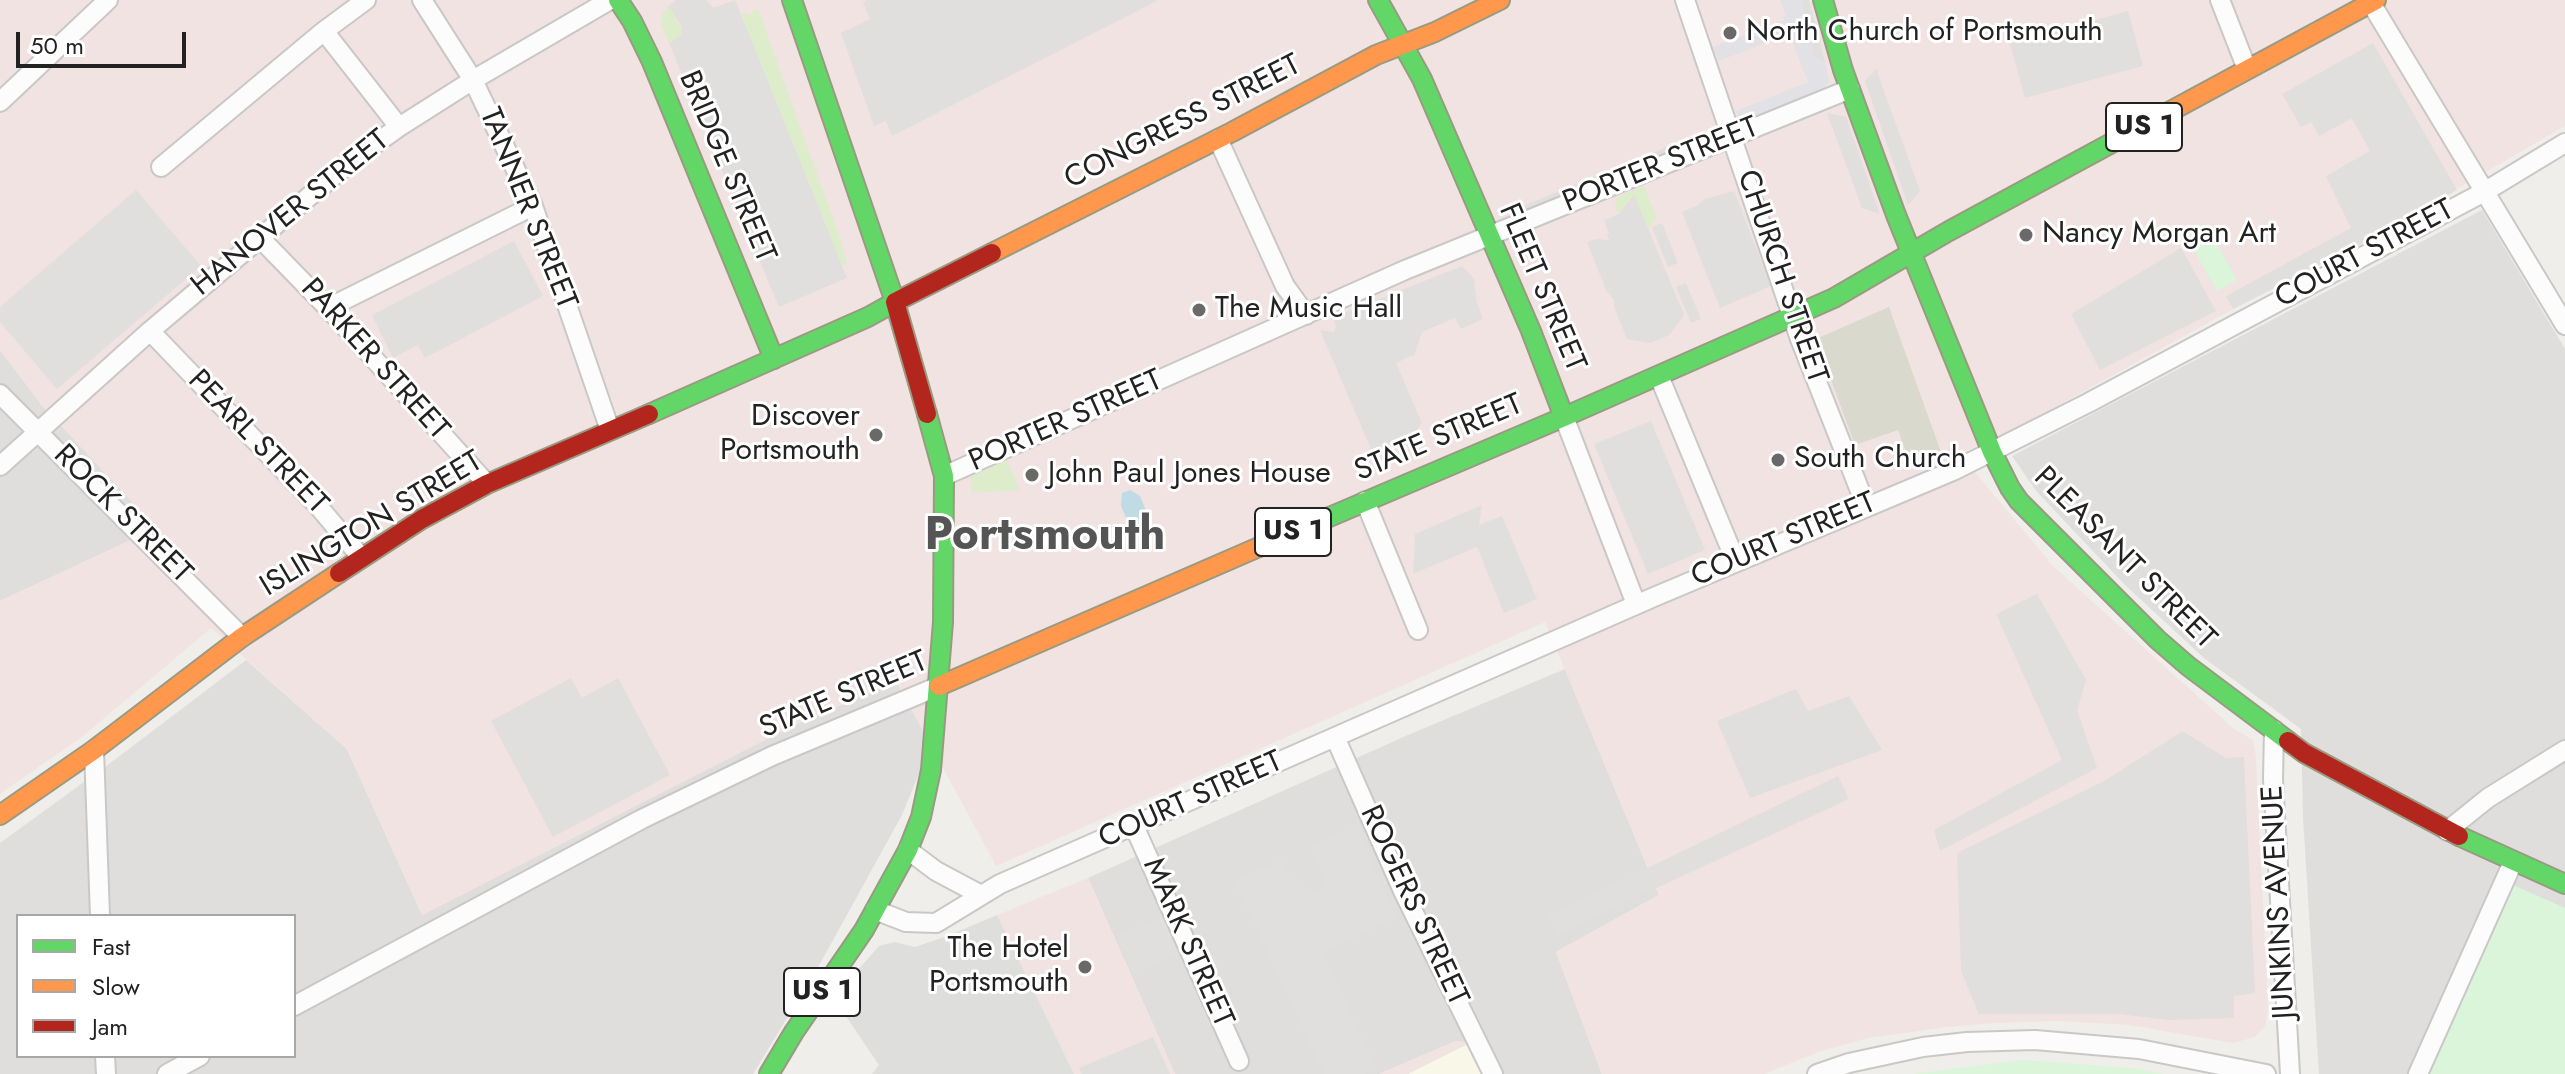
<!DOCTYPE html>
<style>
body{margin:0}
#map{position:relative;width:2565px;height:1074px;overflow:hidden;background:#f0eeeb;font-family:Jost,sans-serif}
canvas{display:block}
.legend{position:absolute;left:16px;top:914px;width:280px;height:144px;box-sizing:border-box;background:#fff;border:2px solid #a7a7a7;margin:0;padding:10px 14px;list-style:none;font-size:24px;color:#222}
.legend li{display:flex;align-items:center;gap:16px;height:40px}
.legend b{width:40px;border:2px solid #a7a7a7}
.scale{position:absolute;left:16px;top:32px;width:170px;height:36px;box-sizing:border-box;border:4px solid #222;border-top:0;padding-left:10px;font-size:24px;line-height:28px;white-space:nowrap;color:#222;-webkit-text-stroke:6px #fff;paint-order:stroke}
</style>
<div id="map">
<canvas width="2565" height="1074"></canvas>
<ul class="legend">
<li><b style="height:10px;background:#63d668"></b>Fast</li>
<li><b style="height:10px;background:#ff974d"></b>Slow</li>
<li><b style="height:10px;background:#b3261e"></b>Jam</li>
</ul>
<div class="scale">50 m</div>
</div>
<script>
const context = document.querySelector('canvas').getContext('2d');
context.lineJoin = 'round';
function paint(path, color) { context.fillStyle = color; context.fill(path, 'evenodd'); }
const poly = rows => new Path2D(rows.map(r => 'M' + r).join(''));
function stroke(path, color, width, dash) { context.strokeStyle = color; context.lineWidth = width; context.lineCap = dash ? 'butt' : 'round'; context.setLineDash(dash || []); context.stroke(path); }
function drawText(font, color, halo, rows, align = 'center') {
  context.font = font + ' Jost,sans-serif'; context.lineWidth = 6; context.setLineDash([]); context.textBaseline = 'middle'; context.strokeStyle = halo; context.fillStyle = color; for (const [text, x, y, turn = 0] of rows) {
    context.save(); context.translate(x, y); context.rotate((+turn || 0) * Math.PI / 180); context.textAlign = isNaN(turn) ? turn : align; if (halo) context.strokeText(text, 0, 0); context.fillText(text, 0, 0); context.restore();
  }
}
paint(poly([
 [2482,210,2565,349,2565,1074,2319,1074,2303,817,2301,729,2204,658,2125,585,2037,492,2012,456],
 [0,350,41,404,157,528,0,601],
 [246,660,347,749,422,915,788,728,896,681,931,744,902,815,822,960,753,1074,0,1074,0,843,117,758],
 [18,916,294,916,294,1056,18,1056],
 [1565,669,1659,895,1556,952,1602,1074,1485,1074,1470,1043,1456,1041,1379,1074,1175,1074,1088,878,1408,735]
]), '#dfdedc');
paint(poly([
 [0,0,2565,0,2565,126,2365,242,2233,309,2030,421,1960,454,2053,566,2233,728,2253,740,2256,757,2268,1010,2265,1026,2255,1037,2233,1043,2129,1025,2057,1021,1995,1023,1947,1027,1868,1038,1821,1051,1764,1074,1602,1074,1556,952,1659,895,1545,622,996,866,896,681,788,728,422,915,347,749,211,628,83,736,0,794,0,601,156,528,41,404,0,350],
 [1088,878,1164,1050,1175,1074,1074,1074,997,915],
 [1456,1041,1470,1043,1408,1074,1379,1074]
]), '#f1e3e1');
paint(poly([
 [1470,1043,1485,1074,1408,1074]
]), '#f8f7e8');
paint(poly([
 [997,915,1074,1074,872,1074,879,1065,835,1000,857,971,879,946,895,942,915,947,945,937]
]), '#dededc');
paint(poly([
 [1889,307,1941,452,1910,463,1898,430,1855,445,1816,339]
]), '#d9d9cd');
paint(poly([
 [668,6,682,30,679,37,669,43,661,25,662,15],
 [758,9,839,235,847,264,841,265,740,15,747,12,748,15,753,14,752,11],
 [1644,186,1657,219,1648,229,1634,196,1621,211,1617,212,1615,205,1618,197],
 [1007,460,1020,490,971,493,971,476]
]), '#ddeccb');
paint(poly([
 [2205,223,2237,280,2217,291,2185,234],
 [2511,884,2565,908,2565,1074,2425,1074],
 [2022,1060,2133,1068,2163,1074,1912,1074]
]), '#daf5da');
paint(poly([
 [676,0,706,0,712,7,717,7,735,0,847,278,779,307,669,43,679,37,682,32,682,27,668,6],
 [867,0,1156,0,1157,1,892,136,886,121,874,126,841,33,870,19,863,2],
 [1801,0,1809,0,1825,62,1815,57],
 [2128,11,2143,66,2025,98,2010,44],
 [2373,43,2457,190,2365,242,2233,309,2226,296,2351,228,2326,176,2370,151,2352,118,2319,136,2311,122,2301,127,2282,94],
 [1876,69,1920,191,1908,205,1865,81],
 [1827,113,1846,117,1880,214,1862,208],
 [1686,139,1690,146,1521,216,1518,208],
 [136,190,201,266,57,389,0,322,0,307],
 [1734,191,1771,286,1720,308,1682,212,1698,205,1705,199],
 [1634,195,1684,315,1669,335,1651,343,1627,339,1614,307,1614,300,1606,290,1587,242,1596,239,1609,240,1607,234,1609,233,1604,220,1619,214],
 [1662,223,1678,263,1668,267,1652,227],
 [514,241,543,296,425,358,418,345,393,358,372,315],
 [2181,248,2216,311,2100,370,2071,314],
 [1462,266,1474,279,1477,304,1483,319,1461,329,1455,318,1422,332,1414,355,1396,363,1422,423,1411,438,1390,451,1371,449,1320,330,1334,332,1336,326,1334,317],
 [1686,283,1701,319,1691,323,1676,287],
 [1651,421,1705,550,1648,574,1594,444],
 [1482,505,1479,525,1502,516,1537,599,1504,613,1477,547,1413,574,1415,534],
 [2037,594,2086,680,2077,710,2097,768,1940,851,1934,830,2062,760,1996,614],
 [571,678,582,698,618,678,670,775,553,837,491,721],
 [1796,689,1808,711,1849,696,1882,750,1750,798,1717,721],
 [2184,732,2226,758,2244,757,2255,993,2234,996,2234,1018,2168,1020,2119,1014,1979,1014,1961,971,1957,853,2104,781,2180,733],
 [1838,776,1849,799,1557,934,1548,916],
 [1356,827,1397,918,1322,952,1377,1069,1365,1074,1324,1074,1234,881,1282,860,1292,883,1301,879,1308,895,1327,887,1310,845],
 [1166,916,1180,954,1132,973,1117,935],
 [1153,1037,1170,1074,1082,1074,1079,1068]
]), '#e0dfde');
paint(poly([
 [1780,0,1801,0,1815,57,1825,62,1829,81,1821,92,1739,123,1736,111,1808,82,1789,34,1716,62,1718,59,1713,47,1784,20,1783,17,1786,15]
]), '#e2e1e5');
paint(poly([
 [1130,490,1140,496,1151,523,1132,531,1121,506,1122,493]
]), '#bfdbe3');
const street = poly([
 [422,0,473,80,533,206,610,430],
 [1685,0,1800,339,1866,506],
 [2220,0,2247,69],
 [2371,3,2565,325],
 [324,31,399,127],
 [0,102,108,0],
 [1218,139,1285,286,1306,315],
 [161,167,324,31,366,0],
 [260,238,328,308,487,484],
 [328,308,533,206],
 [150,331,318,506,361,557],
 [1659,376,1736,562],
 [0,394,242,637],
 [1564,417,1636,604],
 [0,466,150,331,350,162,399,127,473,80,610,0],
 [944,476,1405,270,1850,89],
 [1365,501,1418,630],
 [2274,730,2273,779,2290,1074],
 [1335,737,1404,893,1493,1074],
 [94,750,100,916],
 [1134,826,1239,1061],
 [2447,831,2488,798,2565,750],
 [908,850,936,871,981,895],
 [875,910,906,922,936,923,1000,884,1654,597,1955,470,2088,403,2484,192,2565,143],
 [294,1006,642,819,772,756,939,686],
 [105,1056,106,1074],
 [167,1074,200,1056],
 [1817,1074,1849,1063,1923,1047,1967,1042,2035,1040,2139,1049,2266,1074],
 [2418,1074,2513,862]
]);
const fast = poly([
 [618,0,632,21,652,62,774,359],
 [1378,0,1422,79,1531,331,1564,417],
 [1823,0,1843,70,1896,215,1992,452,2010,488,2019,501,2158,640,2188,666,2288,741],
 [649,414,868,317,895,302,792,0],
 [1259,547,1564,417,1834,298,1949,231,2143,126],
 [2459,836,2565,884],
 [769,1074,794,1032,864,930,908,850,921,817,931,770,943,622,944,476,927,414]
]);
const slow = poly([
 [2143,126,2376,0],
 [992,253,1232,132,1376,55,1435,32,1500,0],
 [939,686,1259,547],
 [0,815,94,750,242,637,339,573]
]);
const jam = poly([
 [927,414,895,302,992,253],
 [339,573,422,519,487,484,649,414],
 [2288,741,2304,753,2459,836]
]);
stroke(street, '#c9c8c7', 22);
stroke(fast, '#999a82', 22);
stroke(slow, '#999a82', 22);
stroke(jam, '#999a82', 22);
stroke(street, '#fdfcfc', 18);
stroke(fast, '#63d668', 18);
stroke(slow, '#ff974d', 18);
stroke(jam, '#b3261e', 18);
for (const [x, y, r, color] of [
 [1730,33,8,"#6a6968"],
 [2026,235,8,"#6a6968"],
 [1199,310,8,"#6a6968"],
 [876,435,8,"#6a6968"],
 [1778,460,8,"#6a6968"],
 [1032,475,8,"#6a6968"],
 [1085,967,8,"#6a6968"]
]) { const dot = new Path2D(); dot.arc(x, y, r, 0, 2 * Math.PI); context.fillStyle = color; context.fill(dot); stroke(dot, '#fff', 3); }
for (const [x, y, w] of [
 [2144,127,76],
 [1293,532,76],
 [822,992,76]
]) { const box = new Path2D(); box.roundRect(x - w / 2, y - 24, w, 48, 6); context.fillStyle = '#fff'; context.fill(box); stroke(box, '#222', 2); }
drawText('bold 28px', '#222', null, [
 ["US 1",2144,127],
 ["US 1",1293,532],
 ["US 1",822,992]
]);
drawText('30px', '#222', '#fff', [
 ["North Church of Portsmouth",1746,33],
 ["Nancy Morgan Art",2042,235],
 ["The Music Hall",1215,310],
 ["Discover",860,418,"right"],
 ["Portsmouth",860,452,"right"],
 ["South Church",1794,460],
 ["John Paul Jones House",1048,475],
 ["The Hotel",1069,950,"right"],
 ["Portsmouth",1069,984,"right"]
], 'left');
drawText('30px', '#222', '#fff', [
 ["CONGRESS STREET",1183,123,-27],
 ["PORTER STREET",1661,166,-22],
 ["BRIDGE STREET",726,167,67],
 ["TANNER STREET",527,209,68],
 ["HANOVER STREET",291,214,-39],
 ["COURT STREET",2365,255,-28],
 ["CHURCH STREET",1781,277,71],
 ["FLEET STREET",1541,288,67],
 ["PARKER STREET",374,360,48],
 ["PORTER STREET",1066,422,-24],
 ["STATE STREET",1439,439,-23],
 ["PEARL STREET",257,443,46],
 ["ROCK STREET",122,515,45],
 ["ISLINGTON STREET",372,525,-31],
 ["COURT STREET",1784,541,-23],
 ["PLEASANT STREET",2124,559,45],
 ["STATE STREET",844,696,-23],
 ["COURT STREET",1191,801,-24],
 ["JUNKINS AVENUE",2280,902,-93],
 ["ROGERS STREET",1413,906,65],
 ["MARK STREET",1187,943,66]
]);
drawText('bold 46px', '#555', '#fff', [
 ["Portsmouth",1045,538]
]);
</script>
